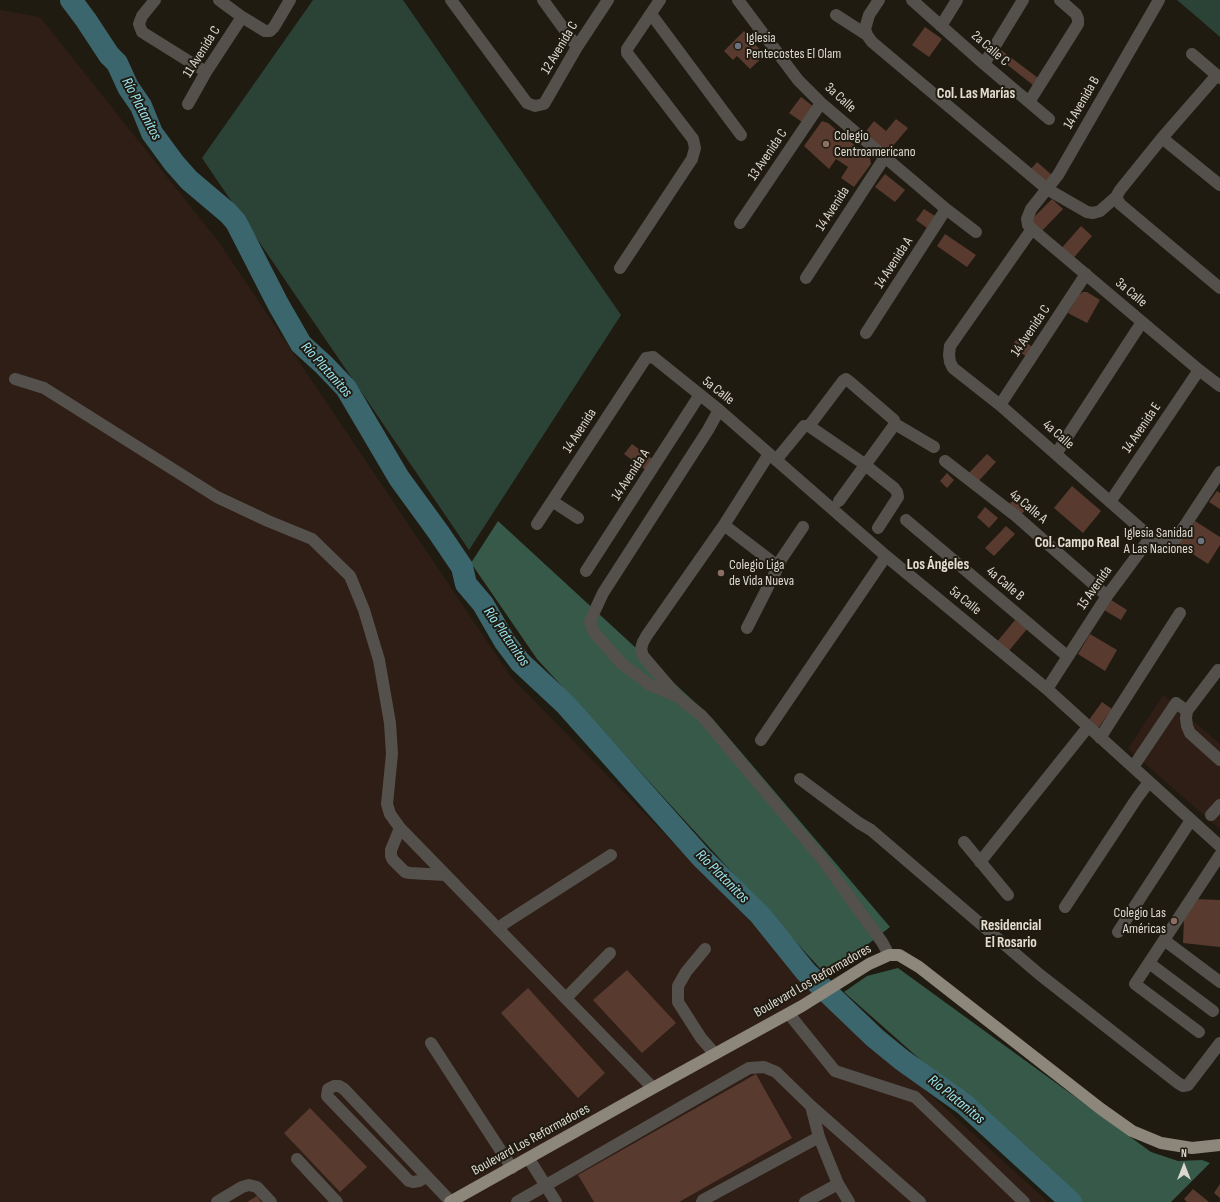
<!DOCTYPE html>
<meta charset="utf-8">
<style>
body{margin:0}
#map{position:relative;width:1220px;height:1202px;overflow:hidden;background:#201b11;font-family:"Sofia Sans Condensed",sans-serif}
canvas{display:block}
.north{position:absolute;left:1164px;top:1146px;width:40px;height:40px;-webkit-text-stroke:3px #201b11;paint-order:stroke;rotate:0deg;font-size:11px;font-weight:700;line-height:16px;text-align:center;color:#dcd8d1}
.north::after{content:'';display:block;margin:auto;width:14px;height:18px;background:#dcd8d1;clip-path:polygon(50% 0,100% 100%,50% 72%,0 100%)}
</style>
<div id="map">
<canvas width="1220" height="1202"></canvas>
<div class="north">N</div>
</div>
<script>
const context = document.querySelector('canvas').getContext('2d');
context.lineJoin = 'round';
function paint(path, color) { context.fillStyle = color; context.fill(path, 'evenodd'); }
const poly = rows => new Path2D(rows.map(r => 'M' + r).join(''));
function stroke(path, color, width, dash) { context.strokeStyle = color; context.lineWidth = width; context.lineCap = dash ? 'butt' : 'round'; context.setLineDash(dash || []); context.stroke(path); }
function drawText(font, color, halo, rows, align = 'center') {
  context.font = font + ' "Sofia Sans Condensed",sans-serif'; context.lineWidth = 4; context.setLineDash([]); context.textBaseline = 'middle'; context.strokeStyle = halo; context.fillStyle = color; for (const [text, x, y, turn = 0] of rows) {
    context.save(); context.translate(x, y); context.rotate((+turn || 0) * Math.PI / 180); context.textAlign = isNaN(turn) ? turn : align; if (halo) context.strokeText(text, 0, 0); context.fillText(text, 0, 0); context.restore();
  }
}
paint(poly([
 [0,10,40,17,218,241,511,677,829,1002,1048,1202,0,1202],
 [1163,695,1220,744,1220,829,1128,749]
]), '#2f1e16');
paint(poly([
 [313,0,403,0,621,315,469,550,202,158],
 [1177,0,1220,0,1220,37,1197,17]
]), '#2b4337');
paint(poly([
 [498,521,712,718,890,927,827,976,537,659,471,563],
 [898,968,1151,1152,1178,1161,1202,1160,1210,1163,1171,1202,1081,1202,844,992,867,976]
]), '#365949');
stroke(poly([
 [71,0,86,20,109,55,117,63,128,87,141,106,152,133,174,163,189,180,228,213,236,222,278,304,301,344,324,365,346,388,399,478,439,533,462,567,466,584,483,604,505,642,520,662,565,704,702,858,760,915,806,972,875,1038,902,1060,964,1104,1071,1202]
]), '#3b666d', 22);
paint(poly([
 [925,27,942,39,929,57,912,45],
 [744,31,753,40,752,41,765,55,750,69,737,56,733,60,724,51],
 [1001,50,1038,78,1033,85,996,56],
 [801,97,814,107,802,122,789,113],
 [896,119,908,128,887,153,864,134,874,121,886,131],
 [822,121,828,123,870,158,871,164,854,187,841,178,848,167,836,159,829,169,804,146],
 [1037,162,1053,176,1047,183,1031,169],
 [885,174,905,190,895,202,875,187],
 [1052,199,1063,209,1040,233,1029,222],
 [924,209,935,216,927,228,916,220],
 [1081,226,1092,236,1071,261,1059,251],
 [945,234,976,255,967,267,937,246],
 [1083,292,1087,292,1100,300,1087,323,1068,313,1079,295],
 [1016,340,1024,347,1027,343,1035,349,1028,358,1012,346],
 [632,444,655,461,647,471,624,454],
 [987,454,996,462,976,484,967,475],
 [947,473,954,480,947,488,940,481],
 [1072,486,1101,511,1083,533,1054,508],
 [1217,491,1220,493,1220,509,1209,502],
 [1016,497,1028,507,1018,518,1006,508],
 [985,507,998,518,989,528,977,517],
 [1195,521,1220,537,1220,545,1208,564,1179,545],
 [1006,526,1015,534,994,556,985,548],
 [1111,600,1127,610,1121,620,1104,610],
 [1015,620,1027,629,1007,653,996,643],
 [1090,634,1117,650,1105,671,1078,654],
 [1102,702,1112,709,1096,731,1086,724],
 [1194,899,1220,900,1220,947,1183,943,1184,919],
 [627,970,676,1023,642,1053,593,1000],
 [528,988,605,1073,578,1098,501,1013],
 [756,1074,792,1138,679,1202,594,1202,578,1175],
 [310,1108,367,1167,340,1192,284,1133],
 [1220,1184,1220,1198,1214,1193],
 [1193,1189,1209,1202,1187,1202,1184,1199],
 [257,1196,261,1202,247,1202]
]), '#593a2f');
stroke(poly([
 [155,0,142,16,139,24,142,32,206,72],
 [219,0,242,17,265,31,270,31,274,27,290,0],
 [451,0,527,103,535,106,544,104,577,47,608,0],
 [543,0,577,47],
 [738,0,798,80,821,103,946,209,976,232],
 [879,0,869,15,865,29,867,35,872,42,1047,189,1087,212,1093,213,1100,211,1116,197],
 [912,0,984,64,1049,119],
 [1159,0,1058,175,1031,209,1027,219,1028,225,1032,229,1199,370,1220,386],
 [651,14,741,135],
 [836,15,867,35],
 [941,26,957,0],
 [1192,54,1220,78],
 [984,64,1023,0],
 [1217,75,1162,138,1220,185],
 [1029,102,1078,24,1078,19,1076,14,1060,0],
 [188,104,206,72,242,17],
 [1162,138,1120,190,1116,197,1120,204,1220,288],
 [740,223,821,103],
 [1032,229,950,346,949,355,950,362,953,368,1000,405,1157,543,1170,543,1176,539,1220,472],
 [620,268,692,159,695,148,693,139,627,53,627,49,660,0],
 [806,278,885,157],
 [866,333,946,209],
 [15,379,44,388,217,497,268,521,312,539,350,576,364,610,379,660,390,723,392,754,387,804,390,814,400,828,653,1088],
 [1000,405,1086,274],
 [895,424,934,447],
 [809,426,860,461,894,488,897,492,898,497,878,528],
 [769,454,724,525,647,635,643,642,641,649,643,656,678,697,702,716,822,859,882,942,889,955],
 [1056,454,1142,322],
 [776,460,804,426,809,426,843,381,846,379,850,382,894,420,895,424,839,501],
 [945,461,1016,516,1107,596],
 [552,501,578,518],
 [1110,502,1199,370],
 [906,520,1067,656],
 [537,524,646,358,653,357,719,410,886,556,1047,689,1220,846],
 [724,525,775,564,776,567,776,571,747,628],
 [776,567,803,527],
 [586,571,699,396],
 [1218,670,1187,711,1186,718,1187,726,1190,733,1220,760],
 [1047,689,1107,596,1150,538],
 [676,696,650,685,621,663,593,631,590,621,603,593,708,430,719,410],
 [1100,738,1180,613],
 [761,740,886,556],
 [1133,767,1176,703,1187,711],
 [800,779,859,823,871,830,1039,974,1178,1083,1183,1086,1188,1085,1220,1043],
 [1211,815,1220,805],
 [400,828,391,850,391,856,393,860,405,872,410,873,445,875],
 [964,842,1008,895],
 [980,862,1088,727],
 [1065,907,1137,798,1149,782],
 [498,929,505,923,611,855],
 [1118,932,1191,820],
 [1164,940,1220,982],
 [705,949,686,972,678,986,678,1002,701,1038,715,1054],
 [1149,963,1213,1011],
 [566,998,610,953],
 [789,1014,835,1071,915,1097,1024,1202],
 [1199,1032,1135,984,1220,855],
 [431,1043,512,1168],
 [811,1106,819,1137,838,1184,849,1202],
 [297,1159,337,1202],
 [529,1159,556,1202],
 [426,1177,419,1181,413,1182,409,1181,327,1096,328,1089,334,1086,339,1086,344,1089,451,1202],
 [217,1202,242,1187,249,1185,257,1187,271,1202],
 [517,1202,749,1068,764,1067,776,1072,811,1106,920,1202],
 [702,1202,703,1200,819,1137],
 [805,1202,838,1184]
]), '#54514c', 12);
stroke(poly([
 [450,1202,653,1088,802,1006,869,964,889,955,899,955,919,967,1101,1109,1132,1131,1161,1143,1192,1148,1220,1145]
]), '#8c867b', 12);
for (const [x, y, r, color] of [
 [738,46,4,"#6b7280"],
 [826,144,4,"#8d6e63"],
 [1201,541,4,"#6b7280"],
 [721,573,4,"#8d6e63"],
 [1174,921,4,"#8d6e63"]
]) { const dot = new Path2D(); dot.arc(x, y, r, 0, 2 * Math.PI); context.fillStyle = color; context.fill(dot); stroke(dot, '#201b11', 1.5); }
drawText('14px', '#dcd8d1', '#201b11', [
 ["Iglesia",746,38],
 ["Pentecostes El Olam",746,54],
 ["Colegio",834,136],
 ["Centroamericano",834,152],
 ["Iglesia Sanidad",1193,533,"right"],
 ["A Las Naciones",1193,549,"right"],
 ["Colegio Liga",729,565],
 ["de Vida Nueva",729,581],
 ["Colegio Las",1166,913,"right"],
 ["Américas",1166,929,"right"]
], 'left');
drawText('14px', '#dcd8d1', '#201b11', [
 ["12 Avenida C",560,48,-59],
 ["2a Calle C",990,49,41],
 ["11 Avenida C",202,52,-58],
 ["3a Calle",840,98,42],
 ["14 Avenida B",1082,103,-60],
 ["13 Avenida C",768,155,-56],
 ["14 Avenida",833,209,-57],
 ["14 Avenida A",894,263,-57],
 ["3a Calle",1131,293,40],
 ["14 Avenida C",1031,331,-56],
 ["5a Calle",718,391,38],
 ["14 Avenida E",1142,428,-56],
 ["14 Avenida",580,431,-57],
 ["4a Calle",1058,435,41],
 ["14 Avenida A",631,475,-57],
 ["4a Calle A",1028,507,40],
 ["4a Calle B",1005,584,40],
 ["15 Avenida",1095,588,-55],
 ["5a Calle",965,601,39],
 ["Boulevard Los Reformadores",813,981,-30],
 ["Boulevard Los Reformadores",531,1140,-29]
]);
drawText('bold 15px', '#e5ddd0', '#201b11', [
 ["Col. Las Marías",976,94],
 ["Col. Campo Real",1077,543],
 ["Los Ángeles",938,565],
 ["Residencial",1011,926],
 ["El Rosario",1011,943]
]);
drawText('italic 15px', '#99e6f4', '#201b11', [
 ["Río Platanitos",141,109,62],
 ["Río Platanitos",326,370,48],
 ["Río Platanitos",506,637,55],
 ["Río Platanitos",722,877,45],
 ["Río Platanitos",956,1100,39]
]);
</script>
